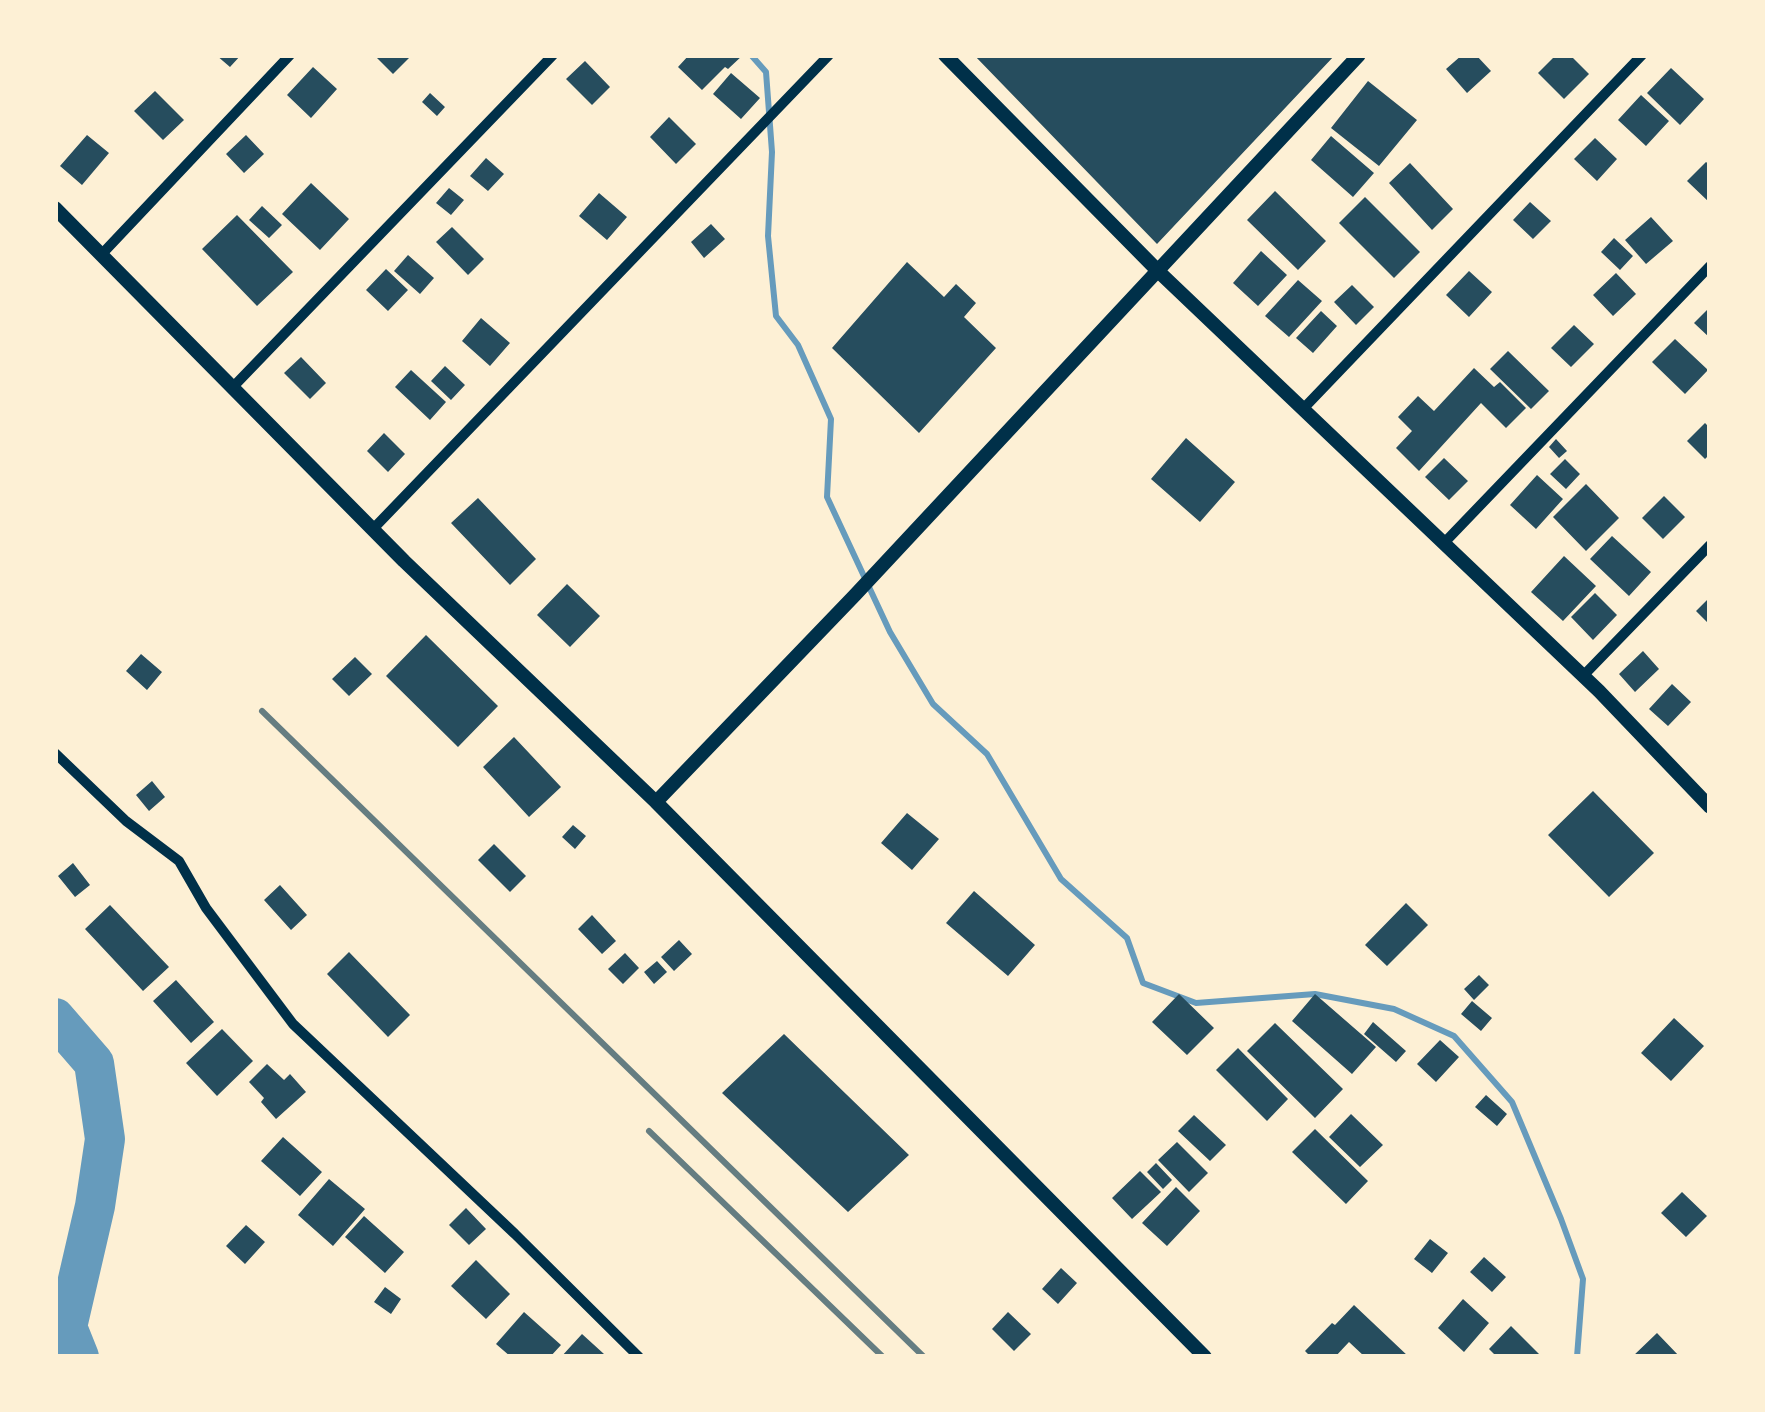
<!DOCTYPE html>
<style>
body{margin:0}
#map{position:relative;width:1765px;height:1412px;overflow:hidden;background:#fdf0d5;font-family:"PT Sans Narrow",sans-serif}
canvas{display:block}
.frame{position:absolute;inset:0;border:58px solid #fdf0d5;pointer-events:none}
</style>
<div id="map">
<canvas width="1765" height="1412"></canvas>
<div class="frame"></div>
</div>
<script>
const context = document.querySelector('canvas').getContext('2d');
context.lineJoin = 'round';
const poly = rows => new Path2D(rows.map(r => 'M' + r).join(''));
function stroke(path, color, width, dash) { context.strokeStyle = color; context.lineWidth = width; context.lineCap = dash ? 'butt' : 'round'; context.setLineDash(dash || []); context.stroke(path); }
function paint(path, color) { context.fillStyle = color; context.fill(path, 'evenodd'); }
stroke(poly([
 [751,55,766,72,772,152,768,236,776,316,798,345,831,419,827,497,890,632,933,704,987,754,1061,879,1127,938,1143,983,1196,1003,1315,994,1394,1009,1454,1036,1512,1102,1561,1219,1583,1279,1577,1357]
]), '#669bbc', 6);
stroke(poly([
 [55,1018,94,1063,105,1139,95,1206,67,1327,79,1357]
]), '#669bbc', 40);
paint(poly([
 [216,55,241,55,230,67],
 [374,55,412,55,393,74],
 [689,55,743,55,728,69,725,67,702,90,678,67],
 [974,55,1335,55,1157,244],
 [1462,55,1476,55,1491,71,1467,93,1446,69],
 [1556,55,1570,55,1589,74,1564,99,1538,73],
 [585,61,610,87,592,105,566,79],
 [313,67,337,89,311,118,287,95],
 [1671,68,1704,99,1680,125,1647,93],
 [731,73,760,98,741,119,713,94],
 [1368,81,1417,120,1379,166,1331,128],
 [155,91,184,120,163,140,134,111],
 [430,93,445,107,437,116,422,102],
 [1641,95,1669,121,1646,146,1618,120],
 [669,117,696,144,676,164,650,137],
 [87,135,109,153,82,185,60,166],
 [246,135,264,154,244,173,226,154],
 [1331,136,1374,173,1353,197,1311,160],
 [1595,138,1617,159,1597,181,1574,159],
 [486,158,504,174,488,191,470,176],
 [1706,162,1710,165,1710,203,1687,181],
 [1410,163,1453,209,1432,230,1389,183],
 [311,183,349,219,320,250,282,214],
 [449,188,464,200,451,215,436,203],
 [1275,191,1326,241,1298,270,1247,220],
 [599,193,627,217,607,240,579,216],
 [1365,197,1420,252,1394,278,1339,223],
 [1530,202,1551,221,1533,239,1513,220],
 [262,206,282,225,269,238,249,220],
 [237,215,293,272,257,306,202,249],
 [1651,217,1673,241,1646,264,1625,240],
 [711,224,725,239,704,258,691,242],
 [452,227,484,259,468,275,436,242],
 [1614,238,1633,256,1620,270,1601,252],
 [1261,251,1287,275,1258,306,1233,283],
 [408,255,434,278,420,294,394,271],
 [907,262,944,297,956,284,976,303,964,317,996,348,919,433,832,348],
 [386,269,408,290,388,311,366,290],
 [1469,271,1492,292,1469,317,1446,295],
 [1616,273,1636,294,1613,316,1593,295],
 [1298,280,1322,301,1289,337,1265,316],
 [1352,285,1374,307,1356,325,1334,302],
 [1710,307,1710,338,1694,323],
 [1321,311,1337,326,1313,353,1296,338],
 [481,318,510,343,490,366,462,341],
 [1574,325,1594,344,1571,367,1551,348],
 [1675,339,1708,370,1685,394,1652,362],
 [1508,351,1549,391,1531,409,1490,369],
 [301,357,326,383,310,399,284,373],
 [445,366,465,385,451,400,431,381],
 [1474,368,1494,387,1500,382,1526,408,1506,428,1481,403,1419,471,1396,448,1412,431,1398,417,1418,396,1434,411],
 [411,370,446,402,430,420,395,387],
 [1705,423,1710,428,1710,454,1705,459,1687,441],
 [384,433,405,454,388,472,367,451],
 [1186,438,1235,482,1200,522,1151,479],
 [1556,439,1567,451,1559,458,1549,447],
 [1444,458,1468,481,1449,500,1425,477],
 [1565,459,1580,474,1566,489,1550,474],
 [1537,475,1563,499,1536,529,1510,505],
 [1586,484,1619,518,1586,551,1553,517],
 [1664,496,1685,517,1663,539,1642,518],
 [478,498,536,559,510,585,451,523],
 [1612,536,1651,572,1629,596,1590,559],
 [1564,556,1596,586,1563,621,1531,592],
 [567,584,600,616,570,647,537,615],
 [1595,593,1617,615,1593,640,1571,617],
 [1710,597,1710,625,1696,611],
 [426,635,498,706,458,747,386,676],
 [1643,651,1659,669,1635,692,1619,674],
 [141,654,162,672,147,690,126,671],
 [355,657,372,674,349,696,332,679],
 [1672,684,1691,702,1668,726,1649,709],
 [514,737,561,787,529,817,483,767],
 [152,781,165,797,149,811,136,795],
 [1593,791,1654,853,1609,897,1548,835],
 [907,813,939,839,912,870,881,843],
 [573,825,586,836,575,849,562,837],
 [494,844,526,876,510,892,478,860],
 [73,863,90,885,75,897,58,876],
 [280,885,307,915,291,930,264,900],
 [974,891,1035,945,1008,976,946,923],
 [1406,903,1428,925,1387,966,1365,945],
 [110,905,169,967,143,991,85,929],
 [592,915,616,941,602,954,578,929],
 [679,940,692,954,674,971,661,957],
 [349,952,410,1015,388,1037,327,974],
 [625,953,639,968,623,984,608,969],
 [657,961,667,972,654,984,644,972],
 [1479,975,1489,985,1474,1000,1464,989],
 [176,980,214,1022,191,1043,153,1001],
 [1179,994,1214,1028,1187,1055,1152,1022],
 [1315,994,1376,1047,1352,1074,1292,1021],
 [1472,1001,1492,1018,1481,1031,1461,1014],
 [1674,1018,1704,1046,1671,1081,1641,1053],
 [1373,1022,1406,1051,1396,1062,1364,1034],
 [1275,1023,1343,1089,1315,1118,1247,1051],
 [222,1029,253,1061,217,1096,186,1063],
 [784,1034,909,1155,848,1212,722,1093],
 [1440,1040,1459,1057,1436,1082,1417,1064],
 [1238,1048,1288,1099,1267,1121,1216,1070],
 [267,1064,284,1080,290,1074,306,1092,276,1119,261,1102,264,1098,249,1082],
 [1486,1095,1507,1114,1497,1126,1475,1107],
 [1351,1114,1383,1145,1360,1167,1329,1137],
 [1194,1115,1226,1145,1210,1161,1178,1131],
 [1315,1129,1368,1181,1346,1204,1292,1152],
 [283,1137,322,1172,300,1196,261,1161],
 [1177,1142,1208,1173,1189,1192,1158,1160],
 [1156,1163,1172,1180,1163,1189,1147,1172],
 [1140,1171,1161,1192,1132,1219,1112,1198],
 [329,1179,365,1209,333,1246,298,1215],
 [1176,1187,1200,1211,1167,1246,1142,1223],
 [1682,1192,1707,1216,1686,1237,1661,1213],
 [466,1208,486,1229,469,1245,449,1225],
 [364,1216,404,1252,385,1273,345,1237],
 [246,1225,265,1242,245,1264,226,1246],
 [1430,1239,1448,1253,1432,1273,1414,1259],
 [1484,1257,1506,1277,1492,1292,1470,1272],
 [476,1260,510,1294,486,1319,451,1286],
 [1061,1268,1077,1283,1058,1304,1042,1289],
 [385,1287,401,1299,391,1314,374,1302],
 [1463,1299,1489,1323,1464,1352,1438,1328],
 [1354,1305,1409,1357,1365,1357,1349,1342,1335,1357,1311,1357,1305,1351,1332,1323,1335,1325],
 [524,1312,561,1345,550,1357,511,1357,496,1344],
 [1008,1312,1031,1334,1014,1351,992,1329],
 [1511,1326,1542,1357,1497,1357,1489,1349],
 [1657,1333,1680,1357,1632,1357],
 [582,1334,604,1354,602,1357,561,1357]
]), '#264d5e');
stroke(poly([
 [101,255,290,55],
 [232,388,553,55],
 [1303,409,1642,55],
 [373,529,829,55],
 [1444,543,1710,266],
 [1583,676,1710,545],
 [55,753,126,821,179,861,206,908,293,1024,515,1234,639,1357]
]), '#003049', 10);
stroke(poly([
 [945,55,1158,271,1599,691,1710,807],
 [55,208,404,561,656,802,855,595,1359,55],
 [656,802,1205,1357]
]), '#003049', 14);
stroke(poly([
 [262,711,924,1357],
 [649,1131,883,1357]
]), '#657d81', 6);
</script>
